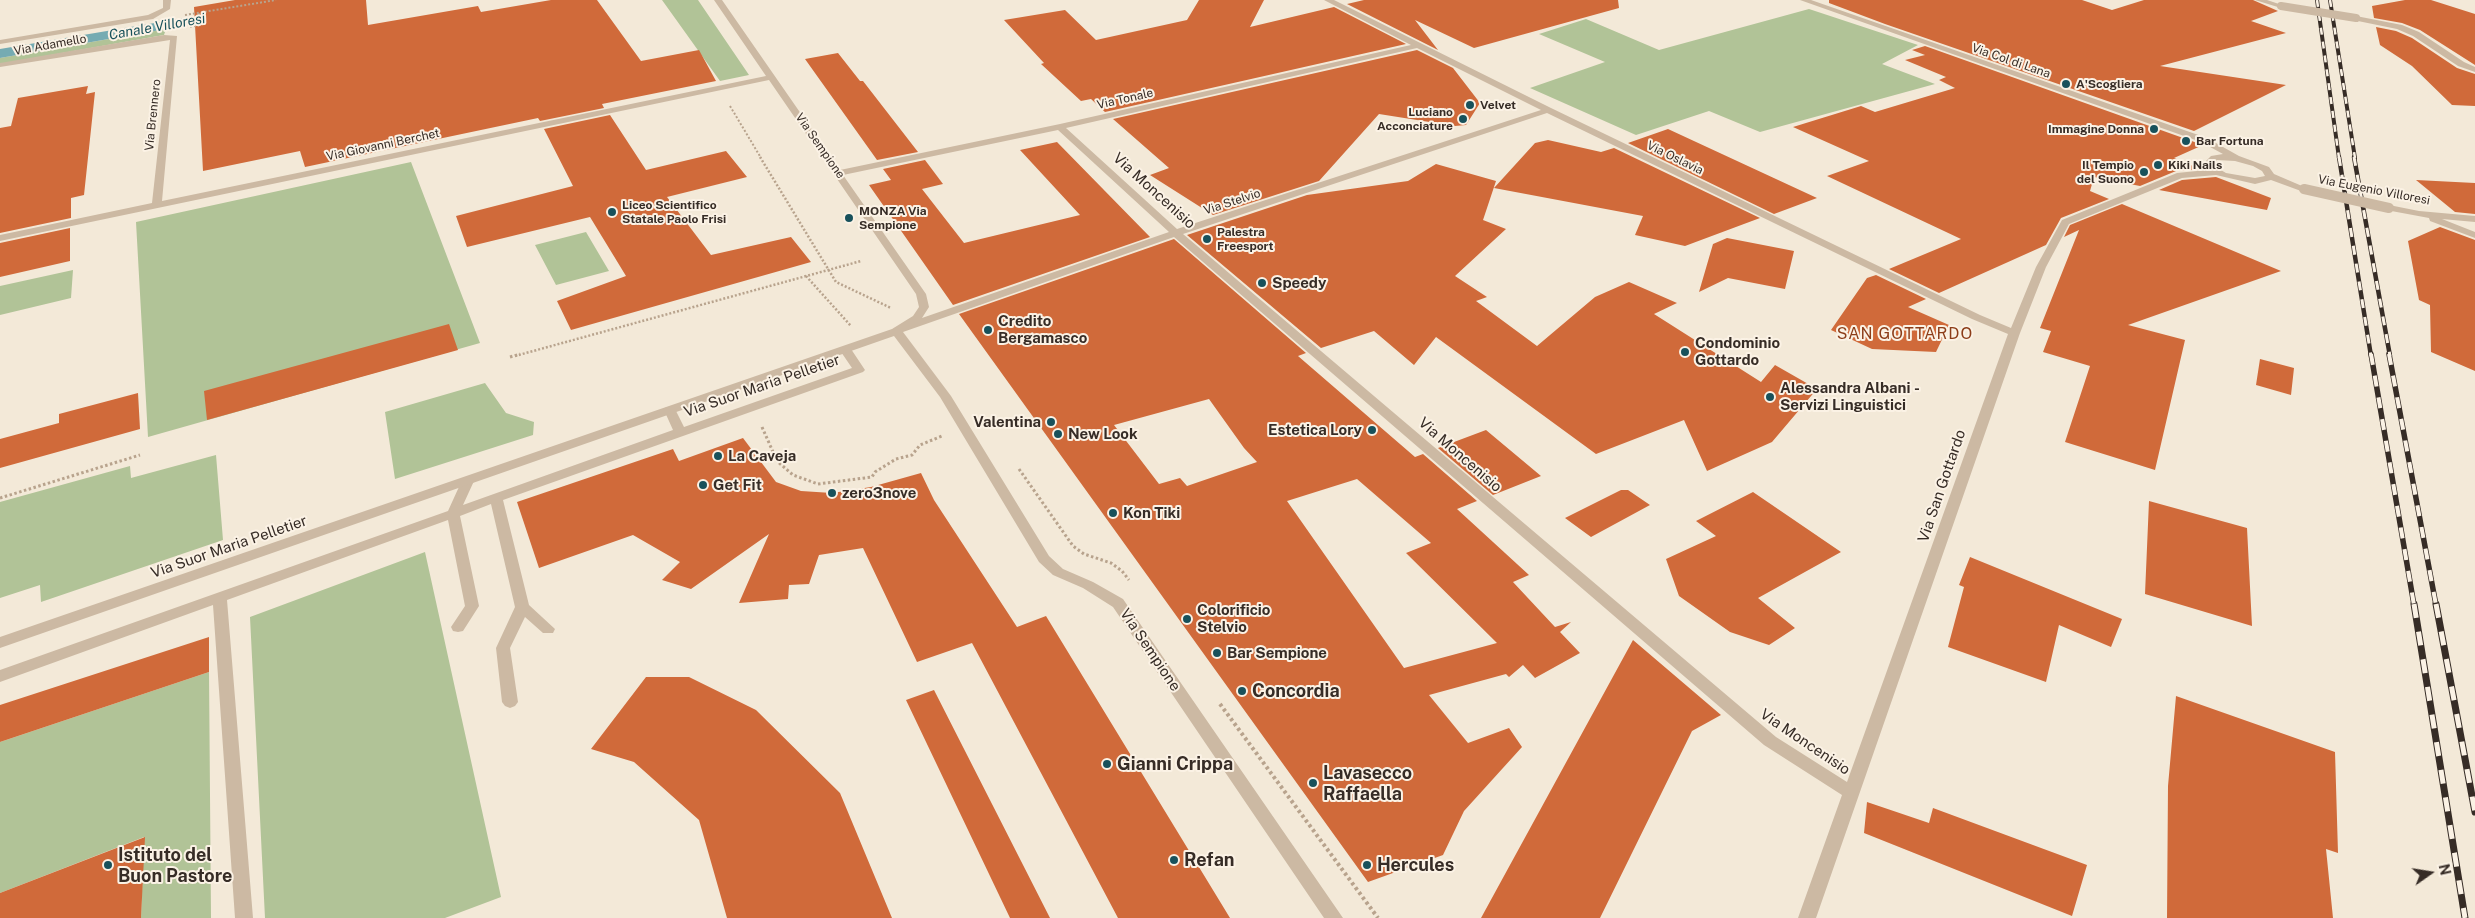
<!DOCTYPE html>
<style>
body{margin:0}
#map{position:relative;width:2475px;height:918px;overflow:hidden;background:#f3e9d8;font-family:"Public Sans",sans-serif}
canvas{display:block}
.north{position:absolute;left:2405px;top:848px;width:50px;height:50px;-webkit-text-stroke:4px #fbf2e5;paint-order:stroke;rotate:77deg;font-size:14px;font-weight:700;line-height:20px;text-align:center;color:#362c26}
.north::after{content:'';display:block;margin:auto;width:18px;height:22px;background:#362c26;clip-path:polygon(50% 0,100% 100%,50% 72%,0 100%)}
</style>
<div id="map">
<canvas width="2475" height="918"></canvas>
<div class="north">N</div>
</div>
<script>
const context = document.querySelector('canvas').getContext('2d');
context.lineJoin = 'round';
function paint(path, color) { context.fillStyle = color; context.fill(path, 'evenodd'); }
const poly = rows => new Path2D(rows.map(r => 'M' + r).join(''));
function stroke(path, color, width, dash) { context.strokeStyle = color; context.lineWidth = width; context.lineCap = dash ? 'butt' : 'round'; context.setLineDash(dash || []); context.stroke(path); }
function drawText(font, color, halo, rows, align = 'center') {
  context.font = font + ' "Public Sans",sans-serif'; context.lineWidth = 4; context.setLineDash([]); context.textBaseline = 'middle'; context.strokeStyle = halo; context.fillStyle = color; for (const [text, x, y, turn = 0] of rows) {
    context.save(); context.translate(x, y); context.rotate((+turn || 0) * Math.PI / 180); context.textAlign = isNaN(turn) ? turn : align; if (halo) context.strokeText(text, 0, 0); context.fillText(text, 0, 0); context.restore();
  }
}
paint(poly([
 [662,0,698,0,749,75,720,81],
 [1809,9,1918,45,1882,64,1935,84,1760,132,1709,111,1636,135,1530,88,1605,62,1539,34,1586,19,1659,50],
 [166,29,164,35,0,64,0,58],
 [411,162,480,343,148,437,136,222],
 [586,232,609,271,556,285,535,245],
 [73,270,71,298,0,315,0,286],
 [485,383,506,413,534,422,533,435,395,479,385,412],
 [216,455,223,540,41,602,40,585,0,598,0,502,130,466,131,478],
 [425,552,501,897,445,918,265,918,250,617],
 [209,672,211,918,141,918,144,837,0,893,0,742]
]), '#b1c397');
paint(poly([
 [291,0,200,23,0,58,0,49]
]), '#75abb2');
paint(poly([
 [235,0,366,0,368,25,478,6,481,12,551,0,597,0,641,61,699,50,716,81,602,104,604,108,540,121,538,118,305,167,300,151,203,171,194,7],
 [1199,0,1264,0,1250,27,1334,7,1406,44,1105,112,1091,99,1081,101,1041,64,1044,63,1004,20,1065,10,1096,40,1187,20],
 [1364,0,1618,0,1619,8,1474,48,1415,20,1438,50,1347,4],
 [1829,0,2082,0,2112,10,2144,0,2253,0,2278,11,2251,21,2286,33,2160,66,2286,85,2194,131,1885,24,1829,3],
 [2405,0,2431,0,2475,14,2475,65,2420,30,2402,23,2374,18,2372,6],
 [2376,27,2396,31,2412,38,2457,68,2475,74,2475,106,2452,105,2412,66,2380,45],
 [1925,46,2200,144,2203,145,2174,158,2200,169,2176,171,2140,186,2094,177,2090,191,2109,199,2061,218,2046,245,1939,293,1889,269,1961,239,1827,176,1869,161,1793,127,1861,106,1875,112,1955,88,1939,80,1946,77,1905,60,1925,55,1912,50],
 [1417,50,1453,68,1480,103,1466,125,1455,126,1379,114,1319,181,1213,215,1150,175,1169,168,1113,119],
 [838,53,860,81,863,81,918,152,877,160,805,59],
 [88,86,86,94,95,92,84,195,71,198,71,218,0,233,0,128,11,126,18,98],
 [610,115,646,170,726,151,747,177,667,197,711,255,791,237,811,262,571,330,557,301,626,276,590,217,467,247,456,216,573,186,544,129],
 [1668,129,1817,198,1774,214,1628,143],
 [1548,140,1601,152,1614,148,1760,218,1685,246,1635,235,1643,216,1494,188,1535,143],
 [1057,142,1150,237,953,305,869,185,891,180,883,169,925,160,943,184,922,189,964,243,1080,215,1020,150],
 [1436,164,1496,181,1483,220,1506,229,1455,276,1487,297,1476,301,1537,346,1595,297,1629,282,1677,303,1654,314,1761,382,1775,365,1817,389,1772,442,1707,471,1684,420,1596,454,1436,337,1414,365,1374,331,1321,348,1187,235,1307,195,1408,181],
 [2216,177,2271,198,2267,210,2159,190,2182,180],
 [2416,180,2475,183,2475,214,2455,212],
 [2122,204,2281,271,2128,325,2185,340,2155,470,2065,442,2090,366,2043,352,2051,331,2040,328,2079,230,2064,237,2070,225],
 [2440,227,2475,240,2475,371,2431,352,2430,305,2419,300,2408,241],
 [70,228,70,261,0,277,0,243],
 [1727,238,1794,251,1785,289,1728,278,1699,292,1713,244],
 [1174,239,1306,353,1298,356,1415,457,1423,454,1477,501,1457,509,1529,575,1513,582,1555,627,1571,622,1560,632,1580,653,1535,678,1523,665,1509,677,1506,674,1429,695,1468,743,1509,728,1522,747,1464,811,1443,855,1368,882,959,314],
 [1209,399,1244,448,1257,462,1187,486,1180,478,1159,484,1114,425],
 [1357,479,1431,543,1406,553,1497,643,1404,668,1287,501],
 [1876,275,1926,299,1908,307,1949,325,1936,352,1872,349,1831,330,1867,278],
 [449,324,458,350,207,420,204,391],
 [2260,359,2294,368,2291,395,2256,385],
 [138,393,140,429,0,468,0,439,59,423,59,414],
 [1486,430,1541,476,1493,495,1438,448],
 [743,438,776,482,801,491,832,493,871,487,921,473,934,500,1017,627,1046,616,1230,918,1118,918,972,643,917,662,863,548,819,555,809,584,789,585,788,599,739,603,769,534,691,589,662,580,680,562,633,535,539,568,517,502,673,449,679,461],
 [1621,490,1628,490,1650,505,1591,537,1565,518],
 [1753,492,1841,552,1758,598,1795,628,1769,645,1730,632,1679,596,1666,559,1716,536,1696,521],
 [2149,501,2247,528,2252,626,2145,594],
 [1970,557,2122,619,2111,647,2059,625,2046,682,1948,647,1964,587,1959,585],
 [209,637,209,672,0,742,0,705],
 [1633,640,1721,715,1692,731,1600,918,1481,918],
 [646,677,689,677,756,710,840,793,892,918,727,918,699,820,634,762,591,749],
 [934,690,1050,918,1010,918,906,700],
 [2176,696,2335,752,2338,853,2326,849,2333,918,2167,918,2168,786],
 [1867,802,1929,823,1933,808,2087,865,2072,916,1864,833],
 [145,837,141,918,0,918,0,893]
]), '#d06a3a');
stroke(poly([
 [185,15,276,0],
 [190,27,200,25,199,13],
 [730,106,761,158]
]), '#b8a38d', 2, [2, 2]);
stroke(poly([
 [760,157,836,282,891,308],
 [806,276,851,326],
 [515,356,861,261]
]), '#b8a38d', 2.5, [2, 2]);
stroke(poly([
 [510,357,520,354],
 [762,427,777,461,793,475,818,484,872,477,875,472,896,459,912,455,920,445,942,436],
 [1019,469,1073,546,1084,554,1111,563,1122,571,1129,580],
 [0,498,140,455]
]), '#b8a38d', 3, [2.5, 2.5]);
stroke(poly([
 [1220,704,1378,918]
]), '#b8a38d', 4, [3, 3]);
paint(poly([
 [845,346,851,349,865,370,863,372,503,500,529,605,555,629,553,633,543,633,525,617,510,648,518,702,515,706,510,708,505,706,502,702,496,648,515,607,491,504,460,516,479,606,463,631,458,632,453,631,451,627,465,606,448,520,227,600,253,918,235,918,213,605,0,682,0,670,448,511,463,478,473,478,474,481,463,505,673,430,664,410,666,407,674,407,684,427,852,368,839,349,845,346]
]), '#ccb9a3');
paint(poly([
 [163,0,171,0,170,9,153,19,0,44,0,40,148,15,163,8,163,0],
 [714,0,722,0,840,170,1060,124,1411,45,1324,0,1334,0,1551,108,1980,315,2011,328,2036,267,2062,220,2177,173,2207,170,2203,164,2211,156,2223,154,2201,142,1800,0,1811,0,2207,138,2239,156,2269,167,2274,174,2309,189,2304,192,2301,191,2271,180,2255,184,2216,175,2182,178,2069,224,2046,267,2020,333,1816,918,1798,918,1842,795,1764,745,1174,237,903,332,951,396,1049,556,1063,569,1093,582,1123,599,1343,918,1324,918,1113,607,1083,588,1053,575,1039,562,940,397,894,336,0,648,0,637,892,329,913,316,919,307,916,294,769,80,0,241,0,235,152,203,170,40,0,67,0,63,164,35,177,36,162,201,766,76,714,0],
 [1417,48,1541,110,1177,229,1066,128,1417,48],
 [1547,113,1972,319,2008,334,1847,782,1776,737,1183,234,1547,113],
 [1058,130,1169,232,922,318,929,307,926,294,843,175,1058,130],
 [2217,160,2235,161,2253,166,2262,171,2265,176,2255,178,2226,173,2214,166,2213,164,2217,160],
 [2255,0,2267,0,2285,6,2281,8,2255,0],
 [2356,16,2402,25,2419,32,2464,62,2475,67,2475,72,2458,66,2413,36,2397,29,2353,20,2352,18,2356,16],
 [2389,205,2419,211,2475,216,2475,222,2442,219,2475,232,2475,238,2430,221,2429,218,2386,210,2386,206,2389,205]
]), '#ccb9a3');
const railFar3 = poly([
 [2317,0,2339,158],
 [2330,0,2355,158]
]);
const railFar2 = poly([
 [2339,157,2371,356],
 [2354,157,2390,356]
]);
const railFar1 = poly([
 [2371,354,2414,605],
 [2389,354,2436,605]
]);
const rail = poly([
 [2414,604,2465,918],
 [2436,604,2475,812]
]);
stroke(railFar3, '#362c26', 4);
stroke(railFar2, '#362c26', 4.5);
stroke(railFar1, '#362c26', 5.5);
stroke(rail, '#362c26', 7);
stroke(railFar3, '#fbf2e5', 2.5, [7]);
stroke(railFar2, '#fbf2e5', 3, [9]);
stroke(railFar1, '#fbf2e5', 4, [11]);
stroke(rail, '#fbf2e5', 5, [14]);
stroke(poly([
 [2281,6,2356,18]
]), '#ccb9a3', 8);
stroke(poly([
 [2304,189,2389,208]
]), '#ccb9a3', 10);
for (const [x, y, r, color] of [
 [2066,84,5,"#18515b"],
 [1470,105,5,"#18515b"],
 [1463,119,5,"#18515b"],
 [2154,129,5,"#18515b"],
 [2186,141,5,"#18515b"],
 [2158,165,5,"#18515b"],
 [2144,172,5,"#18515b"],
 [612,212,5,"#18515b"],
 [849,218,5,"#18515b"],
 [1207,239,5,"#18515b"],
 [1262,283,5,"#18515b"],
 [988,330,5,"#18515b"],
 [1685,352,5,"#18515b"],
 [1770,397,5,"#18515b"],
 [1051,422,5,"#18515b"],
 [1372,430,5,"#18515b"],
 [1058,434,5,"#18515b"],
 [718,456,5,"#18515b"],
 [703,485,5,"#18515b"],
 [832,493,5,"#18515b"],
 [1113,513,5,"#18515b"],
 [1187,619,5,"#18515b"],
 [1217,653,5,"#18515b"],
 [1242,691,5,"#18515b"],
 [1107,764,5,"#18515b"],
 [1313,783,5,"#18515b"],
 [1174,860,5,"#18515b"],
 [108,865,5,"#18515b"],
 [1367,865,5,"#18515b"]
]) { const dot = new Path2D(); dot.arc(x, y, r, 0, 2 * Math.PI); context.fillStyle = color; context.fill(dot); stroke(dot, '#fbf2e5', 2); }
drawText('12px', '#362c26', '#fbf2e5', [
 ["Via Adamello",50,45,-10],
 ["Via Col di Lana",2011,61,19],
 ["Via Tonale",1125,99,-13],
 ["Via Brennero",153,115,-84],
 ["Via Giovanni Berchet",383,145,-12],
 ["Via Sempione",820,146,55],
 ["Via Oslavia",1675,158,26],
 ["Via Eugenio Villoresi",2374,190,11],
 ["Via Stelvio",1232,202,-18]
]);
drawText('bold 12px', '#362c26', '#fbf2e5', [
 ["A'Scogliera",2076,84],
 ["Velvet",1480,105],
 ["Luciano",1453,112,"right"],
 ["Acconciature",1453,126,"right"],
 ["Immagine Donna",2144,129,"right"],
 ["Bar Fortuna",2196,141],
 ["Il Tempio",2134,165,"right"],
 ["del Suono",2134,179,"right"],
 ["Kiki Nails",2168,165],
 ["Liceo Scientifico",622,205],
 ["Statale Paolo Frisi",622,219],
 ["MONZA Via",859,211],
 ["Sempione",859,225],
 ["Palestra",1217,232],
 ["Freesport",1217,246]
], 'left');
drawText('italic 14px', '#18515b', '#fbf2e5', [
 ["Canale Villoresi",157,27,-10]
]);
drawText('15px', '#362c26', '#fbf2e5', [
 ["Via Moncenisio",1154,191,42],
 ["Via Suor Maria Pelletier",762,386,-19],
 ["Via Moncenisio",1460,455,41],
 ["Via San Gottardo",1942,486,-71],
 ["Via Suor Maria Pelletier",229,547,-19],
 ["Via Sempione",1150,650,56],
 ["Via Moncenisio",1805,742,34]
]);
drawText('bold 15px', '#362c26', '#fbf2e5', [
 ["Speedy",1272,283],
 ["Credito",998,321],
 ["Bergamasco",998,338],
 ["Condominio",1695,343],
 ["Gottardo",1695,360],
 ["Alessandra Albani -",1780,388],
 ["Servizi Linguistici",1780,405],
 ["Valentina",1041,422,"right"],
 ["Estetica Lory",1362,430,"right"],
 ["New Look",1068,434],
 ["La Caveja",728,456],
 ["Get Fit",713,485],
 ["zero3nove",842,493],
 ["Kon Tiki",1123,513],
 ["Colorificio",1197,610],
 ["Stelvio",1197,627],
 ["Bar Sempione",1227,653]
], 'left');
context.letterSpacing = '1px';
drawText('16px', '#8c3d19', '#fbf2e5', [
 ["SAN GOTTARDO",1905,334]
]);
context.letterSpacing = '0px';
drawText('bold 18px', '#362c26', '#fbf2e5', [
 ["Concordia",1252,691],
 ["Gianni Crippa",1117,764],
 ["Lavasecco",1323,773],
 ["Raffaella",1323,794],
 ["Istituto del",118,855],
 ["Buon Pastore",118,876],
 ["Refan",1184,860],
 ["Hercules",1377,865]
], 'left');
</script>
